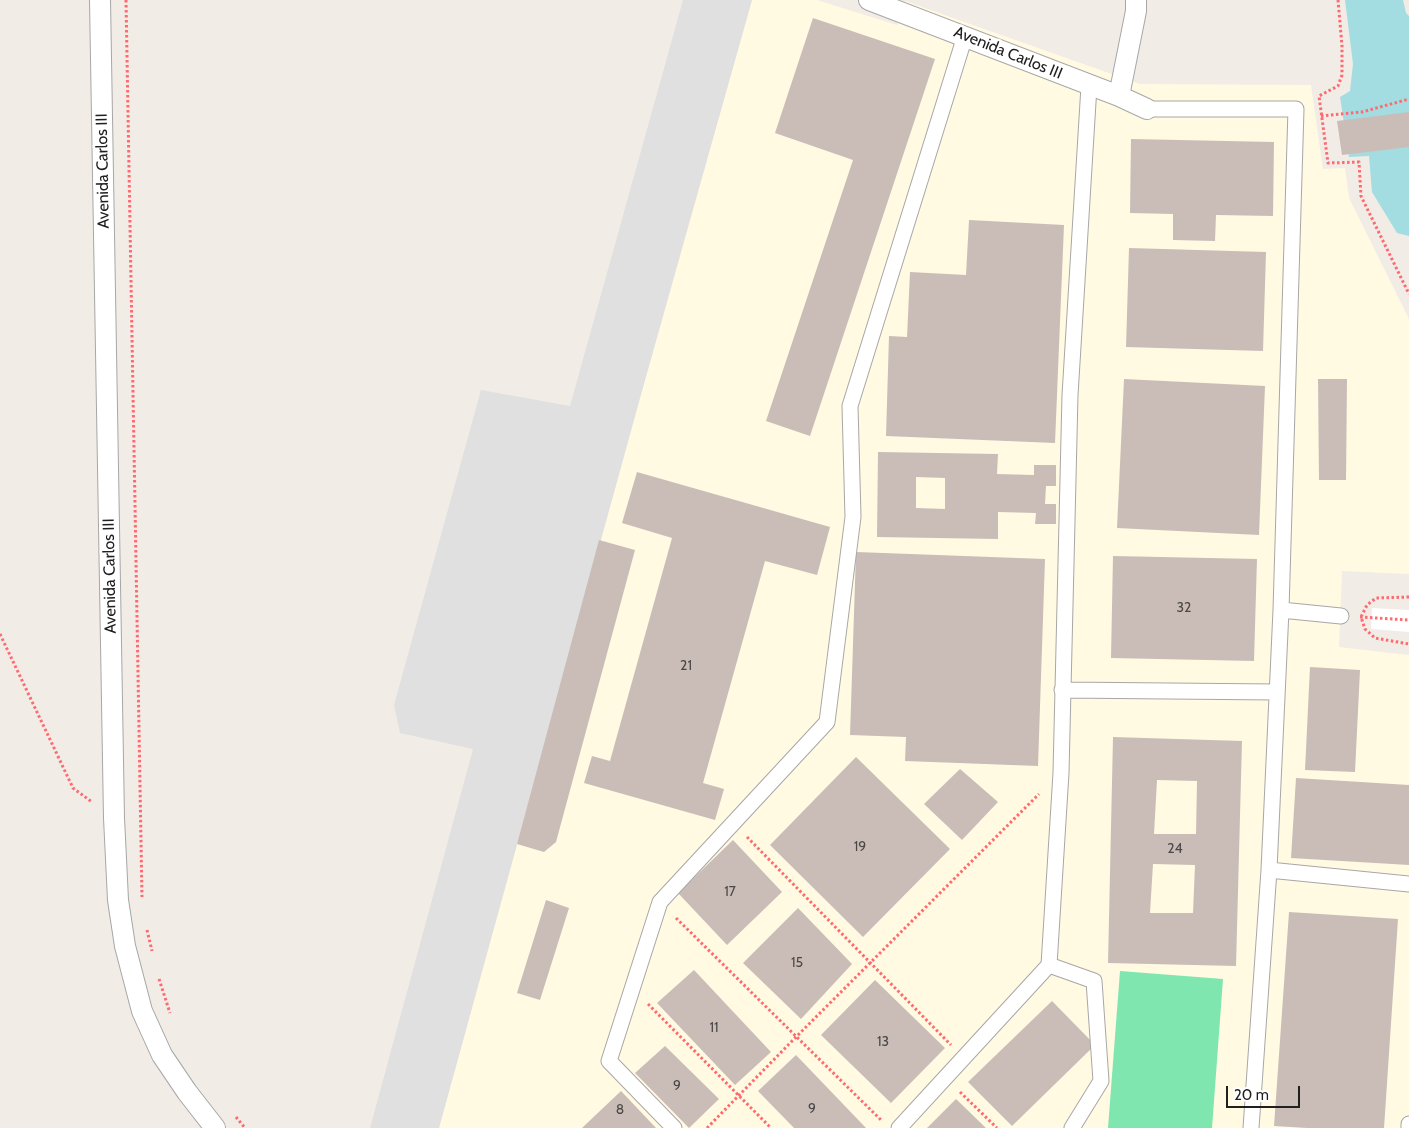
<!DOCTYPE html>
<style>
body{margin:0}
#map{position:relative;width:1409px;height:1128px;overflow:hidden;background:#f1ece6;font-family:Cabin,sans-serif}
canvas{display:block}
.scale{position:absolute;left:1226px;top:1086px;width:74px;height:22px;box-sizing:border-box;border:2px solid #202020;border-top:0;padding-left:6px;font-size:15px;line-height:18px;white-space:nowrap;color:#202020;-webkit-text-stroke:4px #fff;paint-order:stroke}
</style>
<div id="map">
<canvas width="1409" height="1128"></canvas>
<div class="scale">20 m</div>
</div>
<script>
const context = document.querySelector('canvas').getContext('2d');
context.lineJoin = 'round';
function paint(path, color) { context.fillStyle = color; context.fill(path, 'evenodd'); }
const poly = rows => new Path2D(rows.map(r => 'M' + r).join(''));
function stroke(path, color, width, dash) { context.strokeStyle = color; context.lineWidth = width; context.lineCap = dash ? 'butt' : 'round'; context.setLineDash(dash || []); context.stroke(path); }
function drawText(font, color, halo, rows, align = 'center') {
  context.font = font + ' Cabin,sans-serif'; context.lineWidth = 5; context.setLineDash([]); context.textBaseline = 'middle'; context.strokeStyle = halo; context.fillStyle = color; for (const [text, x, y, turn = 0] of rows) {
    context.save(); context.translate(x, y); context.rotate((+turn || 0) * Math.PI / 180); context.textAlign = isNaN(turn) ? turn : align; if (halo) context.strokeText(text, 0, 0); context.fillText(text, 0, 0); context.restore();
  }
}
paint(poly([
 [752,0,817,0,897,25,905,1,1140,84,1311,85,1323,169,1345,168,1349,198,1409,319,1409,574,1342,571,1339,647,1409,655,1409,1128,439,1128,599,540]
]), '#fffae1');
paint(poly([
 [1120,971,1223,979,1212,1128,1108,1128]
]), '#7ee6ae');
paint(poly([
 [683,0,752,0,642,391,439,1128,370,1128,473,749,400,733,394,705,481,390,570,406]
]), '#e0e0e0');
paint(poly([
 [1345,0,1403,0,1406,13,1409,16,1409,236,1397,233,1372,192,1369,156,1349,157,1340,97,1350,91,1353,64]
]), '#a3dde2');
paint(poly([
 [1372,608,1409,610,1409,632,1371,629]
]), '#fff');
paint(poly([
 [813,18,935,59,810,436,766,421,853,160,775,133],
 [1409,112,1409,147,1342,155,1337,121],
 [1131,139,1274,142,1273,216,1216,215,1215,241,1173,240,1173,214,1130,213],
 [969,220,1064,225,1055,443,886,436,889,336,907,337,910,272,966,275],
 [1129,248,1266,252,1263,351,1126,347],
 [1124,379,1265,386,1259,535,1117,528],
 [1318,379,1347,379,1346,480,1319,480],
 [878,452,998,454,997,474,1034,475,1034,465,1056,465,1056,486,1046,486,1045,504,1056,504,1056,524,1035,524,1036,513,998,512,998,539,877,537],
 [916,477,945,478,945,509,916,508],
 [637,472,830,527,817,575,765,561,703,783,724,789,715,820,584,783,592,756,610,761,672,538,622,523],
 [599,540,635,550,556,842,544,852,517,844],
 [856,552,1045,559,1038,766,905,761,906,737,850,735],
 [1113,556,1257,559,1254,661,1111,658],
 [1310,667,1360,670,1355,772,1305,770],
 [1113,737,1242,741,1236,966,1108,963],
 [1157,780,1197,781,1196,834,1154,834],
 [1153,864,1195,865,1193,913,1150,913],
 [856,757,950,849,863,937,770,845],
 [960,769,998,802,962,840,924,804],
 [1296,778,1409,785,1409,865,1291,858],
 [733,840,782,892,727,945,678,893],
 [546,900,569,908,540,1000,517,993],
 [798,908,852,964,801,1019,743,963],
 [1289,912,1398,919,1384,1128,1307,1128,1274,1126],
 [694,970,771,1052,735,1085,657,1003],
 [875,980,945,1048,891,1103,821,1035],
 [1052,1001,1095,1045,1012,1126,968,1082],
 [665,1046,719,1099,689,1128,635,1073],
 [796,1055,866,1128,794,1128,758,1091],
 [621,1091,656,1128,582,1128],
 [956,1099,986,1128,927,1128]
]), '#cabdb8');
const pedestrian = poly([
 [1147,109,1296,109,1281,610,1269,870,1409,884],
 [1281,610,1341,616],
 [1062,690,1276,692],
 [674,1128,609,1061,660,902,827,722,853,517,850,406,965,36],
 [899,1128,1049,965],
 [1072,1128,1101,1081,1094,981,1049,965,1061,773,1070,395,1089,86],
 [1251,1128,1269,870],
 [1409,1128,1409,1124]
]);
const minor = poly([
 [100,0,114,818,118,900,125,946,142,1011,162,1055,187,1092,215,1128],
 [869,0,1119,96,1147,109],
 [1119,96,1136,11,1136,0]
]);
stroke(pedestrian, '#a7a7a7', 17);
stroke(minor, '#a7a7a7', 22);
stroke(poly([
 [126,0,142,897],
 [1338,0,1342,46,1342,75,1338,86,1319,96,1328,163,1359,162,1361,196,1409,294],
 [1321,116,1362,112,1409,99],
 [1409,597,1376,598,1367,605,1361,617,1365,629,1375,638,1409,644],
 [1360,617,1409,620],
 [0,634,73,788,92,802],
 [747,837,951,1045],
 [676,918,882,1121],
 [147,930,152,951],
 [159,979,170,1013],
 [648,1004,771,1128],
 [960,1092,997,1128],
 [236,1117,245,1128],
 [707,1128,796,1037,1039,794]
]), '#ff6970', 3, [2.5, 2.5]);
stroke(pedestrian, '#fff', 15);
stroke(minor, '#fff', 20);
drawText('14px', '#4a4746', null, [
 ["32",1184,608],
 ["21",686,666],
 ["19",860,847],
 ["24",1175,849],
 ["17",730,892],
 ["15",797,963],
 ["11",714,1028],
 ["13",883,1042],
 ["9",677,1086],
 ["9",812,1109],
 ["8",620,1110]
]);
drawText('16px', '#202020', '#fff', [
 ["Avenida Carlos III",1008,53,22],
 ["Avenida Carlos III",103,171,-91],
 ["Avenida Carlos III",110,576,-91]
]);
</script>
